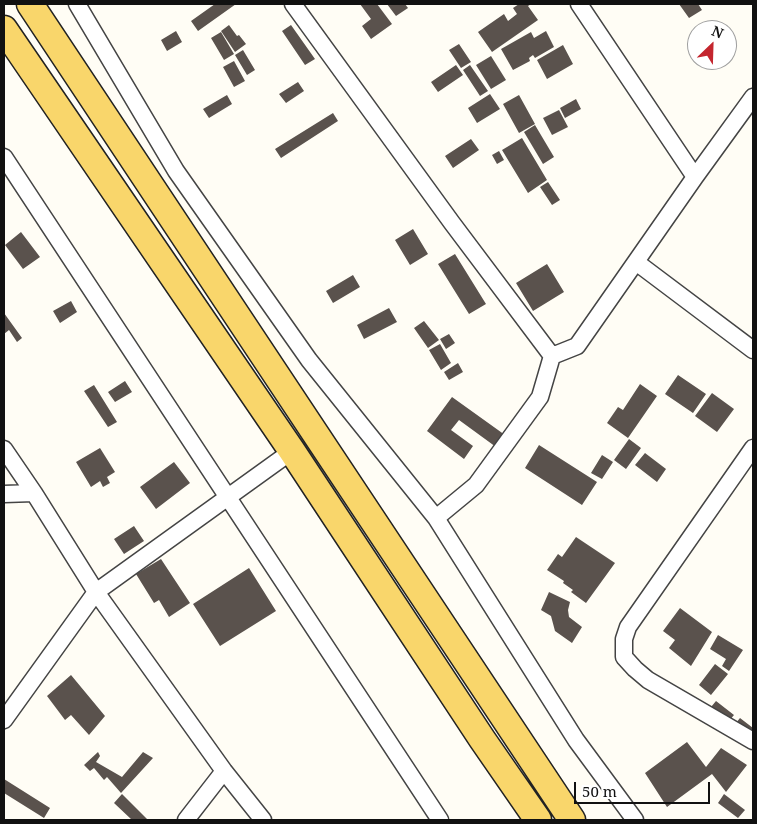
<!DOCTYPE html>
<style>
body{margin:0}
#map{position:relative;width:757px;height:824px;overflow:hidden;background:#fffdf5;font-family:"Noto Serif",serif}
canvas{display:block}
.frame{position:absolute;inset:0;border:5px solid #111;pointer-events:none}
.north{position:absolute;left:687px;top:20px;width:50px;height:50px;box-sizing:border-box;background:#fff;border:1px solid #a0a0a0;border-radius:50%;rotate:24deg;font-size:14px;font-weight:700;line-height:20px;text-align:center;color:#111}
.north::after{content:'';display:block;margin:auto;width:18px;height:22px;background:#c4262e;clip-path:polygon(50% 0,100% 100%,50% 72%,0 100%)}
.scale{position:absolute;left:574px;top:782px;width:136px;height:22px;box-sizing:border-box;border:2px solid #111;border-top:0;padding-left:6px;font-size:15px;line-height:18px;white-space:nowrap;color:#111;-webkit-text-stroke:4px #fff;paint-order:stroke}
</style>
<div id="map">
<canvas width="757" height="824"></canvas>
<div class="frame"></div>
<div class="north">N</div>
<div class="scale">50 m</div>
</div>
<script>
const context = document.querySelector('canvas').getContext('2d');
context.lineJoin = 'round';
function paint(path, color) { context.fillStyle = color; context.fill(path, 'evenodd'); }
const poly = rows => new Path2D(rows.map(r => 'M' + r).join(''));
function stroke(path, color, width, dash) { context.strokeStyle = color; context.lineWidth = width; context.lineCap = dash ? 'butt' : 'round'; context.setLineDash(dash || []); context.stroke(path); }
paint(poly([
 [215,4,236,4,198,31,191,21],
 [360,4,377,4,392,24,371,39,362,26,371,19],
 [387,4,405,4,408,8,396,16],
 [519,4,531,4,528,6,538,20,492,52,478,32,504,14,508,21,517,14,513,8],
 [679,4,698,4,702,10,689,18],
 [229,25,237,36,239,35,246,44,235,52,221,31],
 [291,25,315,59,305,65,282,31],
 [176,31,182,42,167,51,161,40],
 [546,31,554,47,535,58,533,55,529,58,530,61,513,70,501,49,531,32,534,38],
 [221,32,234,54,224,60,211,38],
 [459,44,471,62,461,68,449,50],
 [563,45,573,64,547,79,537,60],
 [243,50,255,70,247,75,235,55],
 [491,56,506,80,491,89,476,65],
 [234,61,245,81,234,87,223,67],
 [456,65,463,75,438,92,431,82],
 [470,65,488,91,480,96,463,70],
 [298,82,304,91,286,103,279,94],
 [490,94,500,109,477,123,468,108],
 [227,95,232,104,209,118,203,109],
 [519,95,535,124,519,133,503,104],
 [576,99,581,109,565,118,560,108],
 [559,110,568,127,552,135,543,118],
 [333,113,338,121,281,158,275,149],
 [535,125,554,157,543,164,524,132],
 [522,138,547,180,528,193,502,150],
 [471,139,479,150,453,168,445,156],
 [499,151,504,160,497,164,492,155],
 [548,182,560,200,552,205,540,187],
 [413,229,428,254,410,265,395,240],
 [21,232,40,257,23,269,5,245],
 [455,254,486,304,469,314,438,264],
 [547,264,564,292,533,311,516,283],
 [353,275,360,287,333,303,326,291],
 [71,301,77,312,60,323,53,311],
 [389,308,397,322,364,339,357,325],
 [4,313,22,338,17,342,9,330,4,334],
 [424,321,439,340,428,348,414,328],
 [449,334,455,343,446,349,440,339],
 [440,344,451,363,441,370,429,350],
 [458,363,463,372,449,380,444,372],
 [678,375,706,394,693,413,665,394],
 [125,381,132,392,115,402,108,392],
 [640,384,657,396,628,438,607,423,618,407,623,410],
 [94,385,117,422,108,427,84,391],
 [712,393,734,409,717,432,695,416],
 [452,397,505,435,496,447,459,420,451,430,473,446,464,459,427,431],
 [629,439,641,448,626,469,614,460],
 [539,445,597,482,582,505,525,468],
 [100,448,115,472,107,477,110,483,103,487,100,481,91,487,76,462],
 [645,453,666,469,657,482,635,465],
 [602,455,613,462,602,479,591,473],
 [174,462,190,483,156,509,140,487],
 [134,526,144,541,124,554,114,539],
 [576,537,615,563,586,603,571,592,573,590,563,583,564,581,547,570,558,554,562,557],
 [161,559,190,603,169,617,159,600,154,603,136,574],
 [249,568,276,611,220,646,193,604],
 [549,592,570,602,568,610,569,617,582,627,572,643,555,631,551,616,541,610],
 [680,608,712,632,691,666,669,648,675,640,663,631],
 [718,635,743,650,729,671,722,666,726,659,710,649],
 [715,664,728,674,711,695,699,685],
 [71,675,105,716,89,735,71,715,65,720,47,696],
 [716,701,734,715,729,721,711,707],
 [740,718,753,728,749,733,736,723],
 [687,742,706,767,721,748,747,765,726,792,712,774,667,807,645,773],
 [98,752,100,756,96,762,122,777,143,752,153,758,121,793,107,777,104,780,94,768,90,771,84,765],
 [4,779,50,808,44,818,4,793],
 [122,794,147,819,146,820,132,820,114,803],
 [724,794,745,810,738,818,718,803]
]), '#5a524d');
const street = poly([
 [77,4,176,171,309,360,436,518,576,740,635,820],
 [293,4,452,223,552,356],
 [579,4,695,177],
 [4,157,440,820],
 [636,262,753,350],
 [552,356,577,346,695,177,753,97],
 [753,448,628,627,624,639,624,657,635,669,648,680,753,741],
 [4,449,34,493,96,592,224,771,263,820],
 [4,494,34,493],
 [436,518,476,485,540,397,552,356],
 [4,720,96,592,292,451],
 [186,820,224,771]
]);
const primary = poly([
 [30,4,572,820],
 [4,29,292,451,482,739,538,820]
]);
stroke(street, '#444', 19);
stroke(primary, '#222', 29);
stroke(street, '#fff', 16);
stroke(primary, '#f9d66b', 26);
</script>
